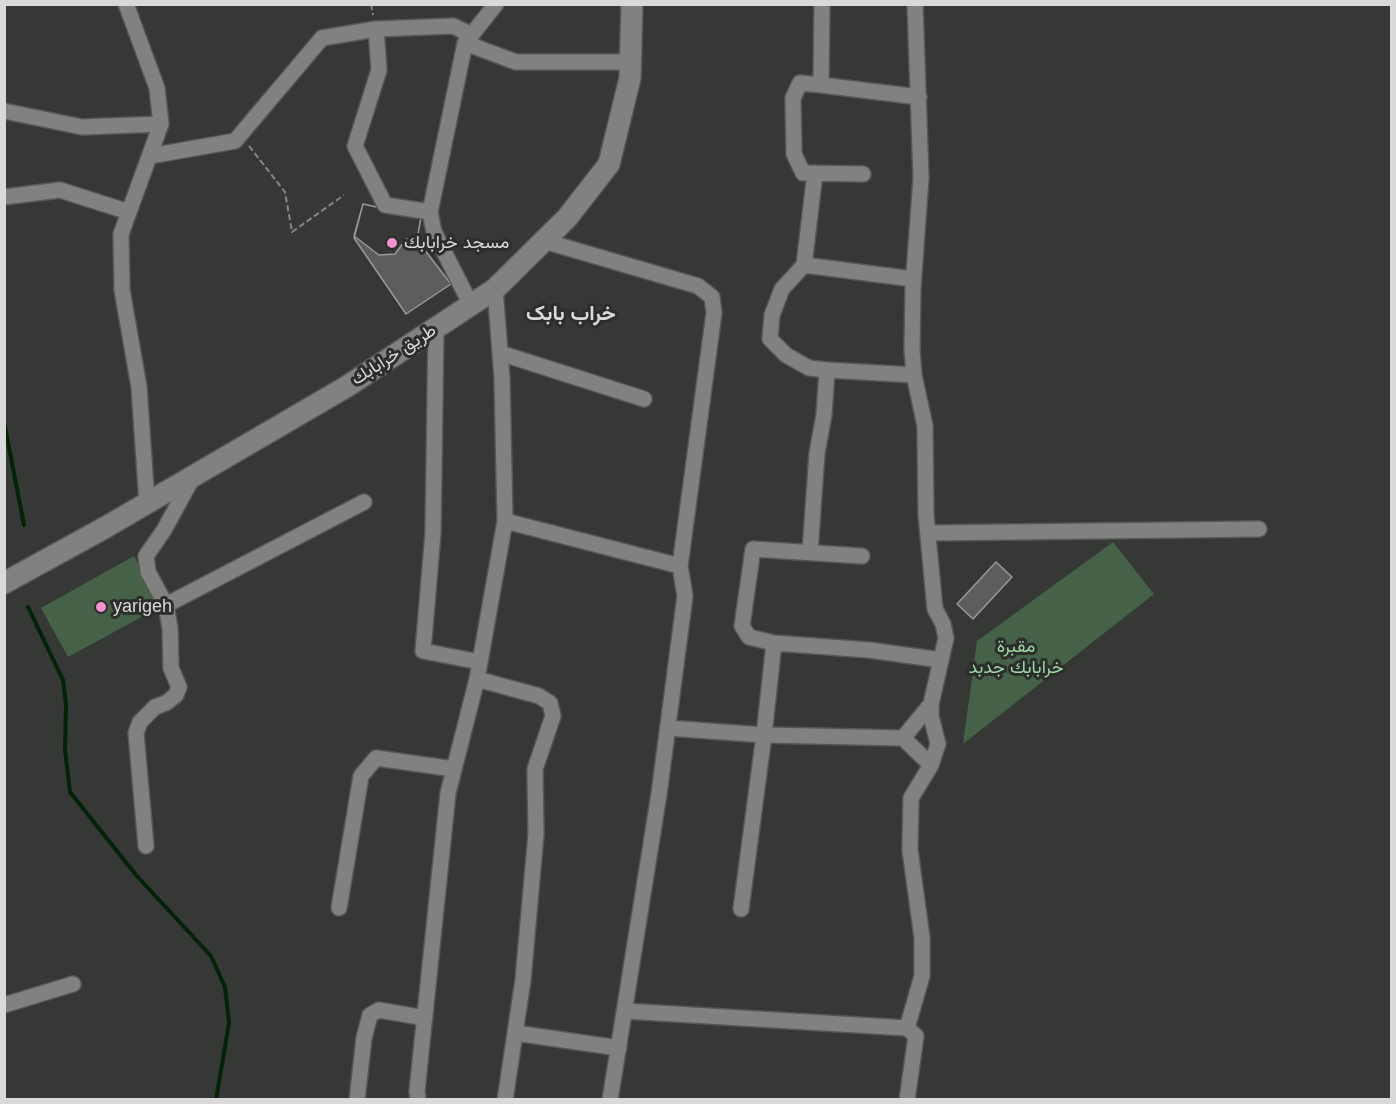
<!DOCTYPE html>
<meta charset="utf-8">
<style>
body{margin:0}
#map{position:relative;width:1396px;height:1104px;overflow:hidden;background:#353835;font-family:Arial,sans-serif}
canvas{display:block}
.frame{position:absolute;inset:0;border:6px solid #d8d9d8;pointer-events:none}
</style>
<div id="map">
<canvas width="1396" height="1104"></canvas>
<div class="frame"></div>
</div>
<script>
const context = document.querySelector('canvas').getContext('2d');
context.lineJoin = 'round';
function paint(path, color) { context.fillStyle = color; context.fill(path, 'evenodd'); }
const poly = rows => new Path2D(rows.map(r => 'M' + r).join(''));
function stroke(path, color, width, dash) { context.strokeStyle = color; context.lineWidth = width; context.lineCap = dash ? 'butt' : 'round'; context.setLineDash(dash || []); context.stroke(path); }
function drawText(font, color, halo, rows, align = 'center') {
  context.font = font + ' Arial,Vazirmatn,sans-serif'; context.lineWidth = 6; context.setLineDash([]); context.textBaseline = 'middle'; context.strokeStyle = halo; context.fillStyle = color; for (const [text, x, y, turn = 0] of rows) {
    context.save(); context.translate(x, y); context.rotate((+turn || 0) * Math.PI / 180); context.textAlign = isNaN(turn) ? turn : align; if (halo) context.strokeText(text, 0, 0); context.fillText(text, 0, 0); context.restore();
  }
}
paint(poly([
 [1113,542,1154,594,963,744,977,641],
 [134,556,162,606,68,657,41,608]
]), '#456147');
stroke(poly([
 [4,422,24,525],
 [28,607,63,680,66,705,65,750,70,792,136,875,211,956,225,987,229,1023,216,1100]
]), '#022308', 4);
const building = poly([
 [363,204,421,217,417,240,451,284,406,314,354,238,363,204],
 [363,204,421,217,417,240,406,239,395,254,379,255,354,236,363,204],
 [996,562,1012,577,973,619,957,604,996,562]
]);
paint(building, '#5b5e5b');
stroke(building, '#979a97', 1.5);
const street = poly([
 [126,4,157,88,161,124,121,234,122,290,139,387,147,503],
 [822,4,821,85,919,97],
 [376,29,379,70,355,146,385,205,430,212],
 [465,43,516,62,631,62],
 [821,85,800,83,793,98,794,154,803,173,863,174],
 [4,111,82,127,161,124],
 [150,156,235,141,322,38,376,29,453,26,472,35],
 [4,197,60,190,129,212],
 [544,241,698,286,712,297,714,313,680,566,685,596,659,794,610,1100],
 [804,265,815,173],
 [471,305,434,232,430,212,465,43,496,4],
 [436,328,433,533,423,651,480,662],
 [500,353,644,399],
 [827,370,914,375],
 [505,521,680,566],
 [929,533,1259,529],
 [810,552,817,453,824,415,827,370,809,368,786,355,770,339,772,315,782,289,804,265,913,279],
 [166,605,364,502],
 [774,643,749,637,742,626,753,549,862,556],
 [477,679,539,696,550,703,553,716,535,769,536,834,523,980,505,1100],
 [668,728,764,735,774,643,869,650,941,660],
 [903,738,931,704],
 [146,846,136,733,140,722,155,707,166,703,176,695,179,687,171,668,170,628,166,605,148,572,146,556,164,530,193,477],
 [339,908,361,776,376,758,454,769],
 [741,909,764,735,903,738,931,765],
 [4,1005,73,984],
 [625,1011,907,1028,916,1036,907,1100],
 [907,1028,922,976,922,938,910,850,911,798,931,765,938,744,931,716,931,704,946,638,943,624,935,609,926,515,925,426,914,375,912,350,913,287,921,178,915,4],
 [515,1033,619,1048],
 [357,1100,364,1038,370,1015,379,1010,425,1018],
 [418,1100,417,1091,448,793,477,679,505,521,502,378,495,289]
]);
const secondary = poly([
 [4,583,106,527,346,387,495,289,567,218,609,164,630,78,632,4]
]);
stroke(street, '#555755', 18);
stroke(secondary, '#555755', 24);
stroke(poly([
 [371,4,373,15],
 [249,146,285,192,292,232,344,195]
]), '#858785', 2, [6, 3]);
stroke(street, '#7f827f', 15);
stroke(secondary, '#7f827f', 21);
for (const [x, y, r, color] of [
 [392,243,6,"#f590d1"],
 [101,607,6,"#f590d1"]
]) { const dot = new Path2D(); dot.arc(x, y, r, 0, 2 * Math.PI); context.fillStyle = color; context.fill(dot); stroke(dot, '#2b2e2b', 2); }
drawText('18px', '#d8d9d8', '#2b2e2b', [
 ["مسجد خرابابك",404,243],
 ["yarigeh",113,607]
], 'left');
drawText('18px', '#d8d9d8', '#2b2e2b', [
 ["طريق خرابابك",394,355,-33]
]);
drawText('18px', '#9dd7a2', '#2b2e2b', [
 ["مقبرة",1016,647],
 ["خرابابك جدبد",1016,668]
]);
drawText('bold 21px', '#d8d9d8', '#2b2e2b', [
 ["خراب بابک",571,314]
]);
</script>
